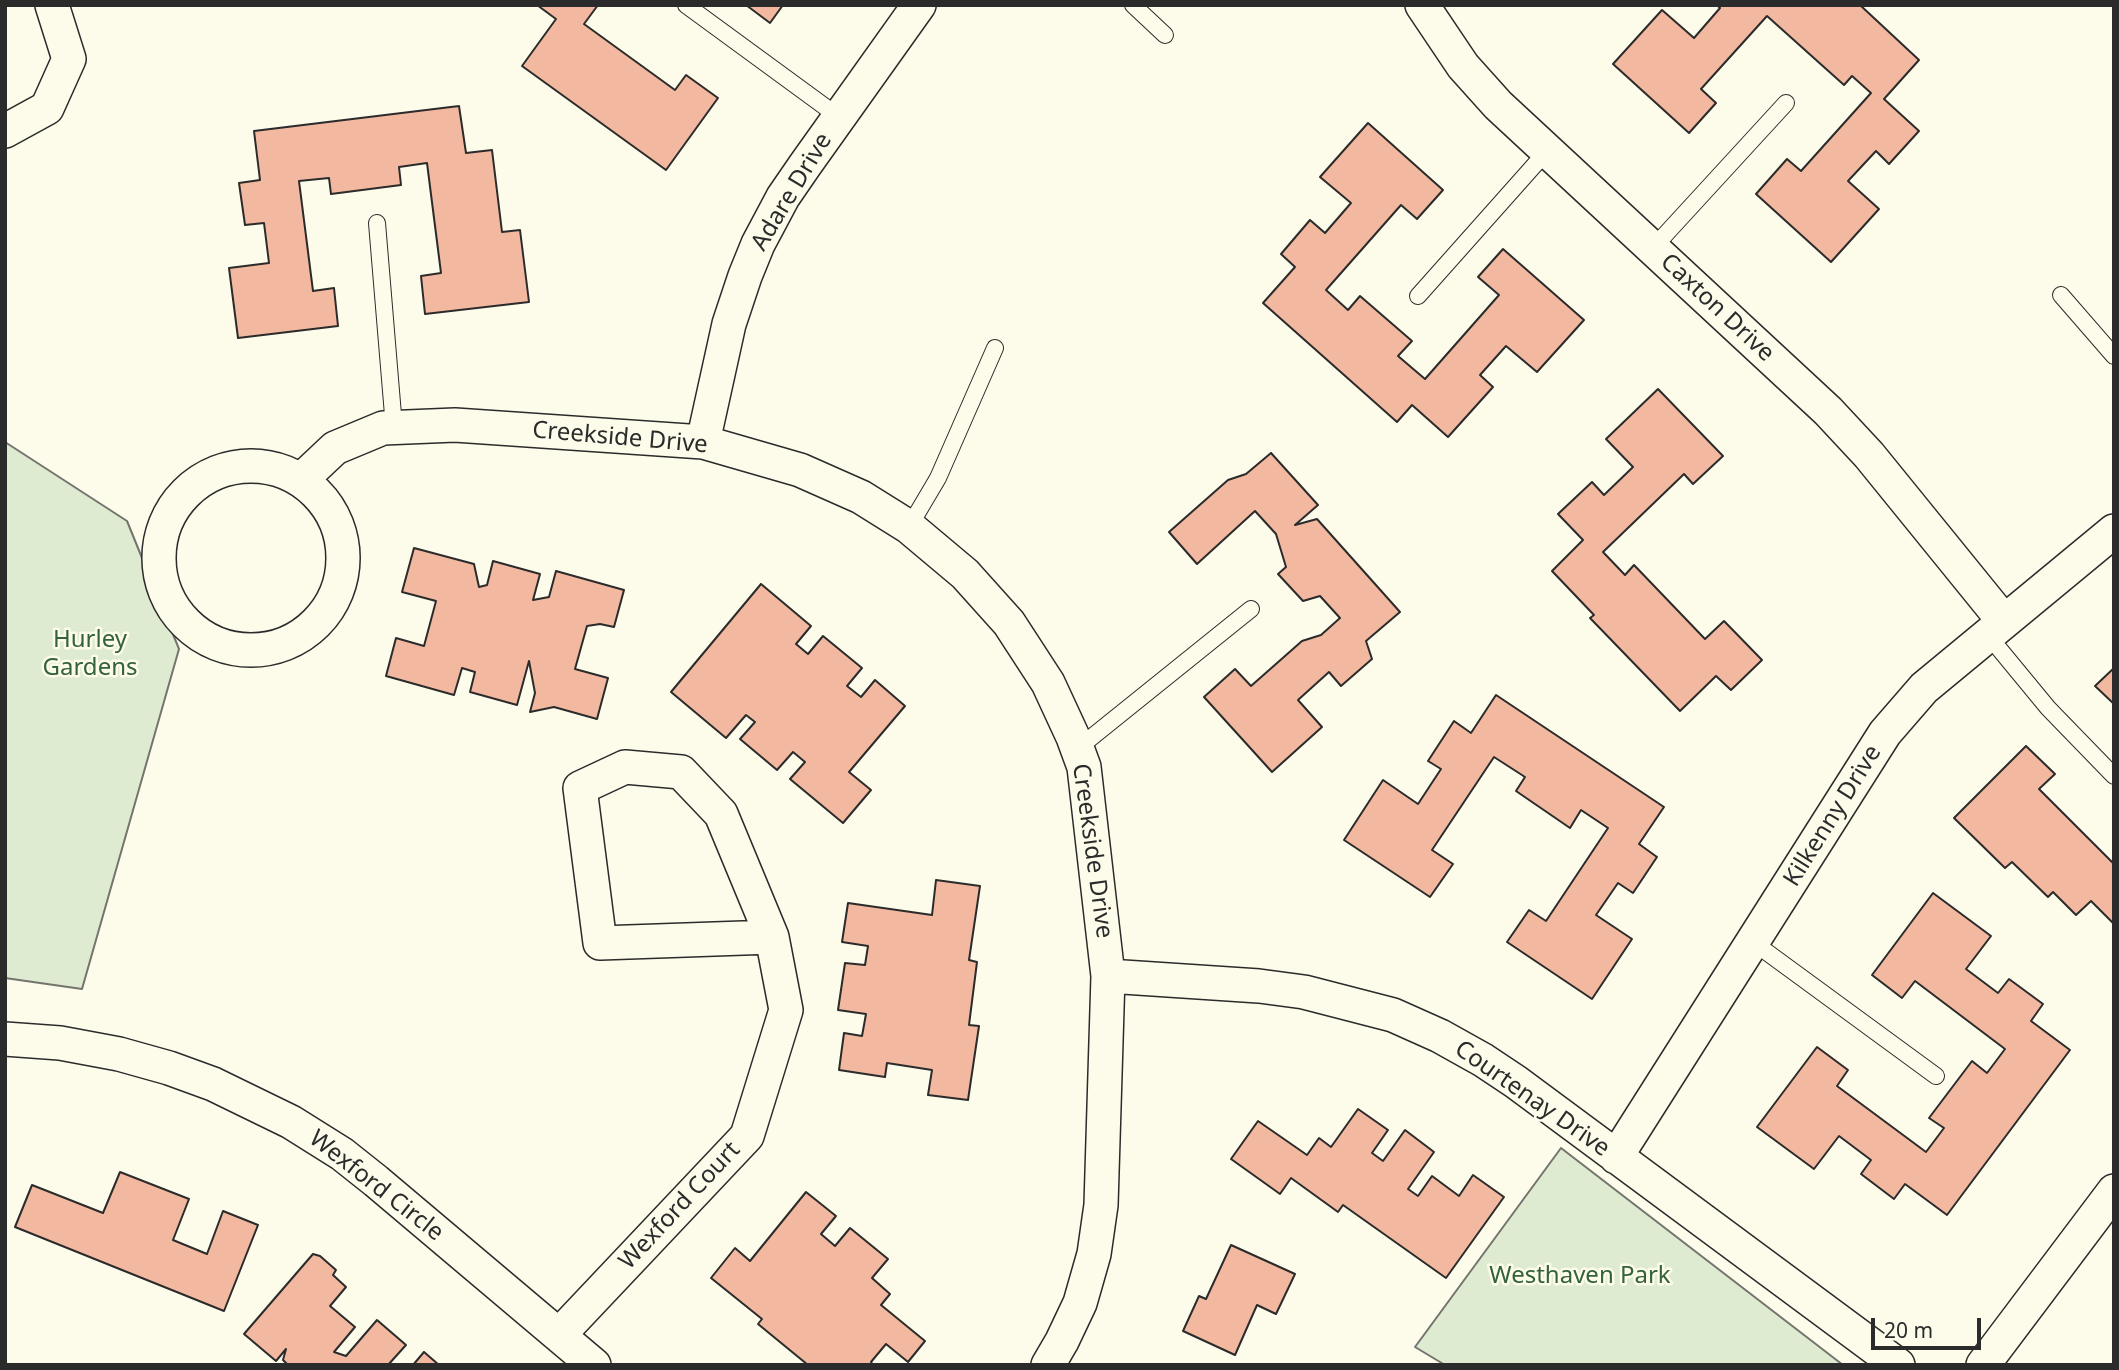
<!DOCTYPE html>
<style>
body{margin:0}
#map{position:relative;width:2119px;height:1370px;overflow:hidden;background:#fdfbea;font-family:"Noto Sans",sans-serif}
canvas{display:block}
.frame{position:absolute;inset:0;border:7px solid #2b2b2b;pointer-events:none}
.scale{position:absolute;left:1871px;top:1318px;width:110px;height:32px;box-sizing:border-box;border:4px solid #2b2b2b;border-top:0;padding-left:9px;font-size:21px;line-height:24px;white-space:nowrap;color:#2b2b2b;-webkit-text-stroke:5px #fdfbea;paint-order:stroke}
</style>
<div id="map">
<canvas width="2119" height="1370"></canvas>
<div class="frame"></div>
<div class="scale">20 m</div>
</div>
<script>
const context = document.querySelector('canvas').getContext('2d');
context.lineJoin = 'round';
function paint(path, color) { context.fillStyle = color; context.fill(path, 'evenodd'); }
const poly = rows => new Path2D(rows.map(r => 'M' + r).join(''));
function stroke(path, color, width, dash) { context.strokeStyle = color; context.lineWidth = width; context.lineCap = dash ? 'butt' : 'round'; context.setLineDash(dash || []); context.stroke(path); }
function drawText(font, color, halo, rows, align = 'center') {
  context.font = font + ' "Noto Sans",sans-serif'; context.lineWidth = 5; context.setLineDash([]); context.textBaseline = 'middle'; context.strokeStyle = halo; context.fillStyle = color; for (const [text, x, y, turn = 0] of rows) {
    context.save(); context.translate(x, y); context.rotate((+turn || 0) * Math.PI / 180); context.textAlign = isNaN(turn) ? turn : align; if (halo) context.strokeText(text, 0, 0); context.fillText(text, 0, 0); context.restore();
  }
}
const green = poly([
 [5,442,127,521,179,649,82,989,5,978,5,442],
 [1561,1148,1843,1365,1445,1365,1415,1347,1561,1148]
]);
paint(green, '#deebd1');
stroke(green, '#74746e', 2);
const building = poly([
 [537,5,598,5,584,24,675,90,686,75,718,98,666,170,522,66,556,19,537,5],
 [746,5,783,5,770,23,746,5],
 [1717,5,1860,5,1919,60,1884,99,1919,131,1889,164,1876,151,1848,181,1879,209,1831,262,1756,194,1787,159,1801,171,1871,93,1852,76,1844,85,1767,16,1701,89,1716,103,1689,133,1613,64,1662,10,1694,38,1720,8,1717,5],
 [459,106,466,153,492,150,502,232,520,230,529,302,425,314,421,276,441,273,427,163,399,167,401,185,331,194,329,178,299,181,313,291,334,288,338,326,238,338,229,268,269,263,264,223,245,225,239,183,260,180,254,131,459,106],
 [1368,123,1443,190,1417,219,1401,205,1326,290,1348,310,1360,296,1412,341,1398,356,1425,379,1499,295,1478,277,1503,249,1584,320,1537,372,1506,346,1480,375,1493,387,1448,437,1412,405,1397,422,1263,303,1295,267,1281,254,1310,220,1325,233,1351,203,1320,177,1368,123],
 [1658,389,1723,456,1693,484,1684,474,1603,552,1625,575,1634,565,1705,639,1724,621,1762,660,1731,690,1716,676,1680,711,1590,618,1594,615,1552,571,1583,540,1558,514,1592,482,1604,495,1633,467,1606,439,1658,389],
 [1271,453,1318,505,1295,525,1317,519,1400,612,1366,641,1372,659,1341,686,1329,672,1298,700,1322,727,1272,772,1204,697,1235,669,1251,686,1302,641,1321,635,1340,618,1320,596,1303,601,1278,574,1286,567,1276,534,1255,511,1197,564,1169,532,1228,480,1246,474,1271,453],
 [414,548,474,564,479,587,487,585,493,561,540,574,533,600,549,597,556,571,624,590,614,627,600,624,587,626,575,669,608,678,597,719,554,707,530,712,535,693,529,661,517,705,470,692,475,672,462,668,454,695,386,676,396,638,424,646,436,601,402,592,414,548],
 [761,584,811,626,796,644,808,654,823,636,862,668,847,686,861,697,875,680,905,706,849,772,871,790,843,823,790,779,805,762,793,752,777,770,740,739,755,722,746,715,726,738,671,692,761,584],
 [2114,668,2114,704,2095,686,2114,668],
 [1496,695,1664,807,1639,844,1657,857,1633,893,1618,883,1596,915,1632,939,1592,999,1507,942,1529,910,1546,921,1608,828,1581,810,1570,828,1516,791,1525,777,1494,757,1432,850,1453,864,1430,897,1344,840,1383,780,1418,804,1441,769,1428,761,1454,721,1471,733,1496,695],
 [2026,746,2055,774,2039,789,2114,864,2114,924,2091,901,2076,915,2053,892,2048,897,2012,862,2005,868,1954,818,2026,746],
 [936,880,980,886,969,960,977,962,969,1025,979,1026,968,1100,928,1095,932,1070,887,1063,885,1077,839,1070,844,1033,862,1036,866,1014,838,1010,845,963,865,965,868,946,842,942,848,903,932,915,936,880],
 [1933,893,1991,936,1966,969,1998,993,2009,979,2043,1004,2031,1021,2070,1050,1947,1215,1905,1184,1894,1199,1861,1174,1871,1160,1839,1136,1814,1169,1757,1127,1817,1047,1848,1070,1837,1086,1926,1152,1944,1128,1929,1118,1972,1061,1987,1073,2005,1049,1915,981,1902,998,1872,975,1933,893],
 [1358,1109,1388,1130,1372,1153,1383,1161,1405,1130,1434,1152,1408,1189,1418,1196,1432,1176,1459,1196,1473,1175,1504,1197,1446,1278,1343,1205,1338,1212,1291,1178,1280,1194,1231,1159,1258,1121,1307,1155,1319,1138,1331,1147,1358,1109],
 [120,1172,189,1199,173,1240,207,1254,223,1211,258,1225,224,1311,15,1227,32,1185,103,1213,120,1172],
 [806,1192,836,1216,821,1234,835,1246,850,1228,888,1259,872,1278,890,1294,881,1305,925,1341,908,1362,886,1344,871,1362,873,1365,808,1365,758,1324,762,1319,711,1278,735,1248,750,1261,806,1192],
 [1231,1245,1295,1274,1276,1314,1257,1305,1235,1355,1183,1331,1199,1296,1206,1299,1231,1245],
 [313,1254,320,1256,336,1270,333,1275,346,1287,330,1306,355,1327,334,1352,346,1356,377,1320,406,1345,388,1365,288,1365,283,1360,286,1349,276,1361,244,1334,313,1254],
 [424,1352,439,1365,413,1365,424,1352]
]);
paint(building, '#f2b8a0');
stroke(building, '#2b2b2b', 2);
const service = poly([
 [686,5,839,117],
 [1133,5,1165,35],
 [377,223,394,427],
 [1652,249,1786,103],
 [2061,295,2114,356],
 [1418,296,1547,151],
 [909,527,938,478,995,348],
 [1987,634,2048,708,2114,776],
 [1077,749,1251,609],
 [1753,942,1936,1076]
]);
const minor = poly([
 [1422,5,1463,66,1498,105,1828,411,1869,455,2003,620],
 [5,131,47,108,69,59,52,5],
 [703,442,729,324,745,276,758,244,783,197,805,165,919,5],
 '159 558a92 92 0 1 1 184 0a92 92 0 1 1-184 0Z',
 [301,480,335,448,383,428,455,425,703,442,800,470,861,497,909,527,965,574,1009,623,1048,683,1073,737,1084,767,1108,976,1101,1205,1094,1254,1080,1303,1062,1341,1048,1365],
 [625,767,681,772,721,814,772,937,600,943,580,788,625,767],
 [1108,976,1259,986,1304,992,1393,1015,1440,1036,1483,1060,1516,1082,1898,1365],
 [5,1039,60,1043,119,1054,169,1068,213,1084,291,1122,342,1154,376,1181,594,1365],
 [1616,1157,1885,733,1924,688,2114,531],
 [559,1335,747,1136,786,1010,772,937],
 [1983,1365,2114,1191]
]);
stroke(service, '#2b2b2b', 18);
stroke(minor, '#2b2b2b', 36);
stroke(service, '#fdfbea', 16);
stroke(minor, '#fdfbea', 33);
drawText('24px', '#2b2b2b', '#fdfbea', [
 ["Adare Drive",792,192,-59],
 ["Caxton Drive",1717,308,43],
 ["Creekside Drive",620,438,5],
 ["Kilkenny Drive",1833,816,-58],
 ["Creekside Drive",1092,851,82],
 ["Courtenay Drive",1532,1099,35],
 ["Wexford Circle",376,1186,38],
 ["Wexford Court",680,1206,-47]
]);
drawText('24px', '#34623c', '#fdfbea', [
 ["Hurley",90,640],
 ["Gardens",90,668],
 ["Westhaven Park",1580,1276]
]);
</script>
